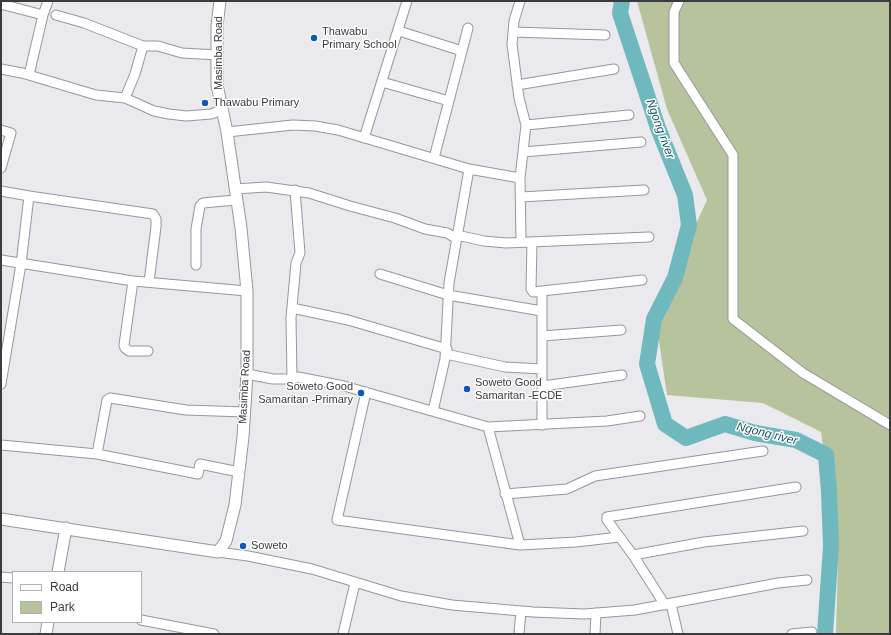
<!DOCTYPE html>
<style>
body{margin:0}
#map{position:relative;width:891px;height:635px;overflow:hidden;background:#e9e9ee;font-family:Arial,sans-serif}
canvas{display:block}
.frame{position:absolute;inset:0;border:2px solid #3a3b3d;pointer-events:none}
.legend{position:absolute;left:12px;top:571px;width:130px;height:52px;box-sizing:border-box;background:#fff;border:1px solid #b0b1b1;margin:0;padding:5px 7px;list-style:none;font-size:12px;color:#3a3b3d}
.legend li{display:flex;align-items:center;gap:8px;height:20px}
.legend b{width:20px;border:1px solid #b0b1b1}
</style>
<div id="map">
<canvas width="891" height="635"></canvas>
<div class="frame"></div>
<ul class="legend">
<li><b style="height:5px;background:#fff"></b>Road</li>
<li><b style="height:11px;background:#b6c39c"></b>Park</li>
</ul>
</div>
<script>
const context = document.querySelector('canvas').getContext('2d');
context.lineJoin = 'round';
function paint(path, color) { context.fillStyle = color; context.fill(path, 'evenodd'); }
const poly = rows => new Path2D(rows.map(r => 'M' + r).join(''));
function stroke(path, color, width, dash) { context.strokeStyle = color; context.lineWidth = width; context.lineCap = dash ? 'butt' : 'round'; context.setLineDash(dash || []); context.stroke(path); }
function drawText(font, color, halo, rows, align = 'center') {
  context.font = font + ' Arial,sans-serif'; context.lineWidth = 3; context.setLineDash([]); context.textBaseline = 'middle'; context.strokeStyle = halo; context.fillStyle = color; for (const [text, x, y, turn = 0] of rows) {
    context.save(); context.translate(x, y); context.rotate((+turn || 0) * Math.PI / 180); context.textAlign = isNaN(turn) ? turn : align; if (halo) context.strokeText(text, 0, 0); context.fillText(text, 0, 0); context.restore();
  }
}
paint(poly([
 [637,1,890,1,890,634,836,634,838,558,821,432,763,403,667,395,655,314,707,200,667,109]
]), '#b6c39c');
stroke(poly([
 [622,1,620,13,658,128,685,195,689,225,675,278,654,319,647,364,665,424,686,438,725,424,755,433,796,440,826,455,829,492,831,546,825,634]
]), '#6fb9be', 16);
const minor = poly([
 [520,1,514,21,512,44,519,98,526,125,520,178],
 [679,1,674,12,674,63,733,155,733,319,803,373,890,425],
 [1,4,43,15],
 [56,15,84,23,143,46,158,46,182,53,217,55],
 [399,31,462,51],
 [513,32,605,35],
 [1,69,22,73,96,95,125,98,154,111,169,114,186,116,211,114,222,110],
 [29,75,43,15,48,1],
 [382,82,449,101],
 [517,85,614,69],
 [125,98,135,74,143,46],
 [526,125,629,115],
 [1,130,11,133,1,168],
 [227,132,293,125,315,126,338,130,469,169,520,178,521,242],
 [364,138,407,1],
 [523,152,641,142],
 [434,158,468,28],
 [235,189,266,187,309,193,350,206,395,218,425,229,447,233,457,239],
 [1,191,29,196,21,264,1,384],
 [29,196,153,214,156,219,156,227,149,282],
 [521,197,644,190],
 [457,239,461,236,484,241,506,243,649,237],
 [532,242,531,289,533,292,642,280],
 [1,260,133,281,247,291],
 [196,265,196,229,200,206,203,203,213,202,236,200],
 [380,274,448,295,542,311],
 [133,281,124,345,125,348,129,351,148,351],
 [292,308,348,320,447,349],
 [542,336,621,330],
 [446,354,505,367,542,369],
 [247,374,273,379,292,379,298,377,344,386,488,427,520,545],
 [292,379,291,318,296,263,300,253,295,190],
 [543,386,622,375],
 [366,392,337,520,520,545,576,542,619,537],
 [433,411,445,359,449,283,469,169],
 [542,425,542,291],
 [488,427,607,421,640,416],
 [1,445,97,454,107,400,110,398,186,410,245,412],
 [97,454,198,474,200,464,239,472],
 [505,494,567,489,595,476,763,451],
 [218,552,248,556,312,569,401,596,452,605,533,612,584,614,635,610,778,583,807,580],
 [633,555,704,542,803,531],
 [1,577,13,578],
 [671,604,678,634],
 [665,605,633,555,607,520,607,517,796,487],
 [141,620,214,634],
 [343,634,355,583],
 [519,634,521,611],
 [595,634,596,613],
 [792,634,812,632]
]);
const tertiary = poly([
 [1,519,218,552,226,541,235,505,243,437,247,374,247,291,241,228,227,132,217,85,217,26,220,1],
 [58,572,66,528],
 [46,634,48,622]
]);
stroke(minor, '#96979b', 11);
stroke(tertiary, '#96979b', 13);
stroke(minor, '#fff', 9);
stroke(tertiary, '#fff', 11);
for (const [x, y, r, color] of [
 [314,38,4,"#1355c0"],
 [205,103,4,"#1355c0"],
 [467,389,4,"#1355c0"],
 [361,393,4,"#1355c0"],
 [243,546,4,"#1355c0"]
]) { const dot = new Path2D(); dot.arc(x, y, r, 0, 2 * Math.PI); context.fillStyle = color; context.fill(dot); stroke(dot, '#fff', 1.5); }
drawText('11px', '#3a3b3d', '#fff', [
 ["Thawabu",322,32],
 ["Primary School",322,45],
 ["Thawabu Primary",213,103],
 ["Soweto Good",475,383],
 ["Samaritan -ECDE",475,396],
 ["Soweto Good",353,387,"right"],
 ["Samaritan -Primary",353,400,"right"],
 ["Soweto",251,546]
], 'left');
drawText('11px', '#3a3b3d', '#fff', [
 ["Masimba Road",219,53,-90],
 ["Masimba Road",245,387,-87]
]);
drawText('italic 12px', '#17575b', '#fff', [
 ["Ngong river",660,129,70],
 ["Ngong river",767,434,14]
]);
</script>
